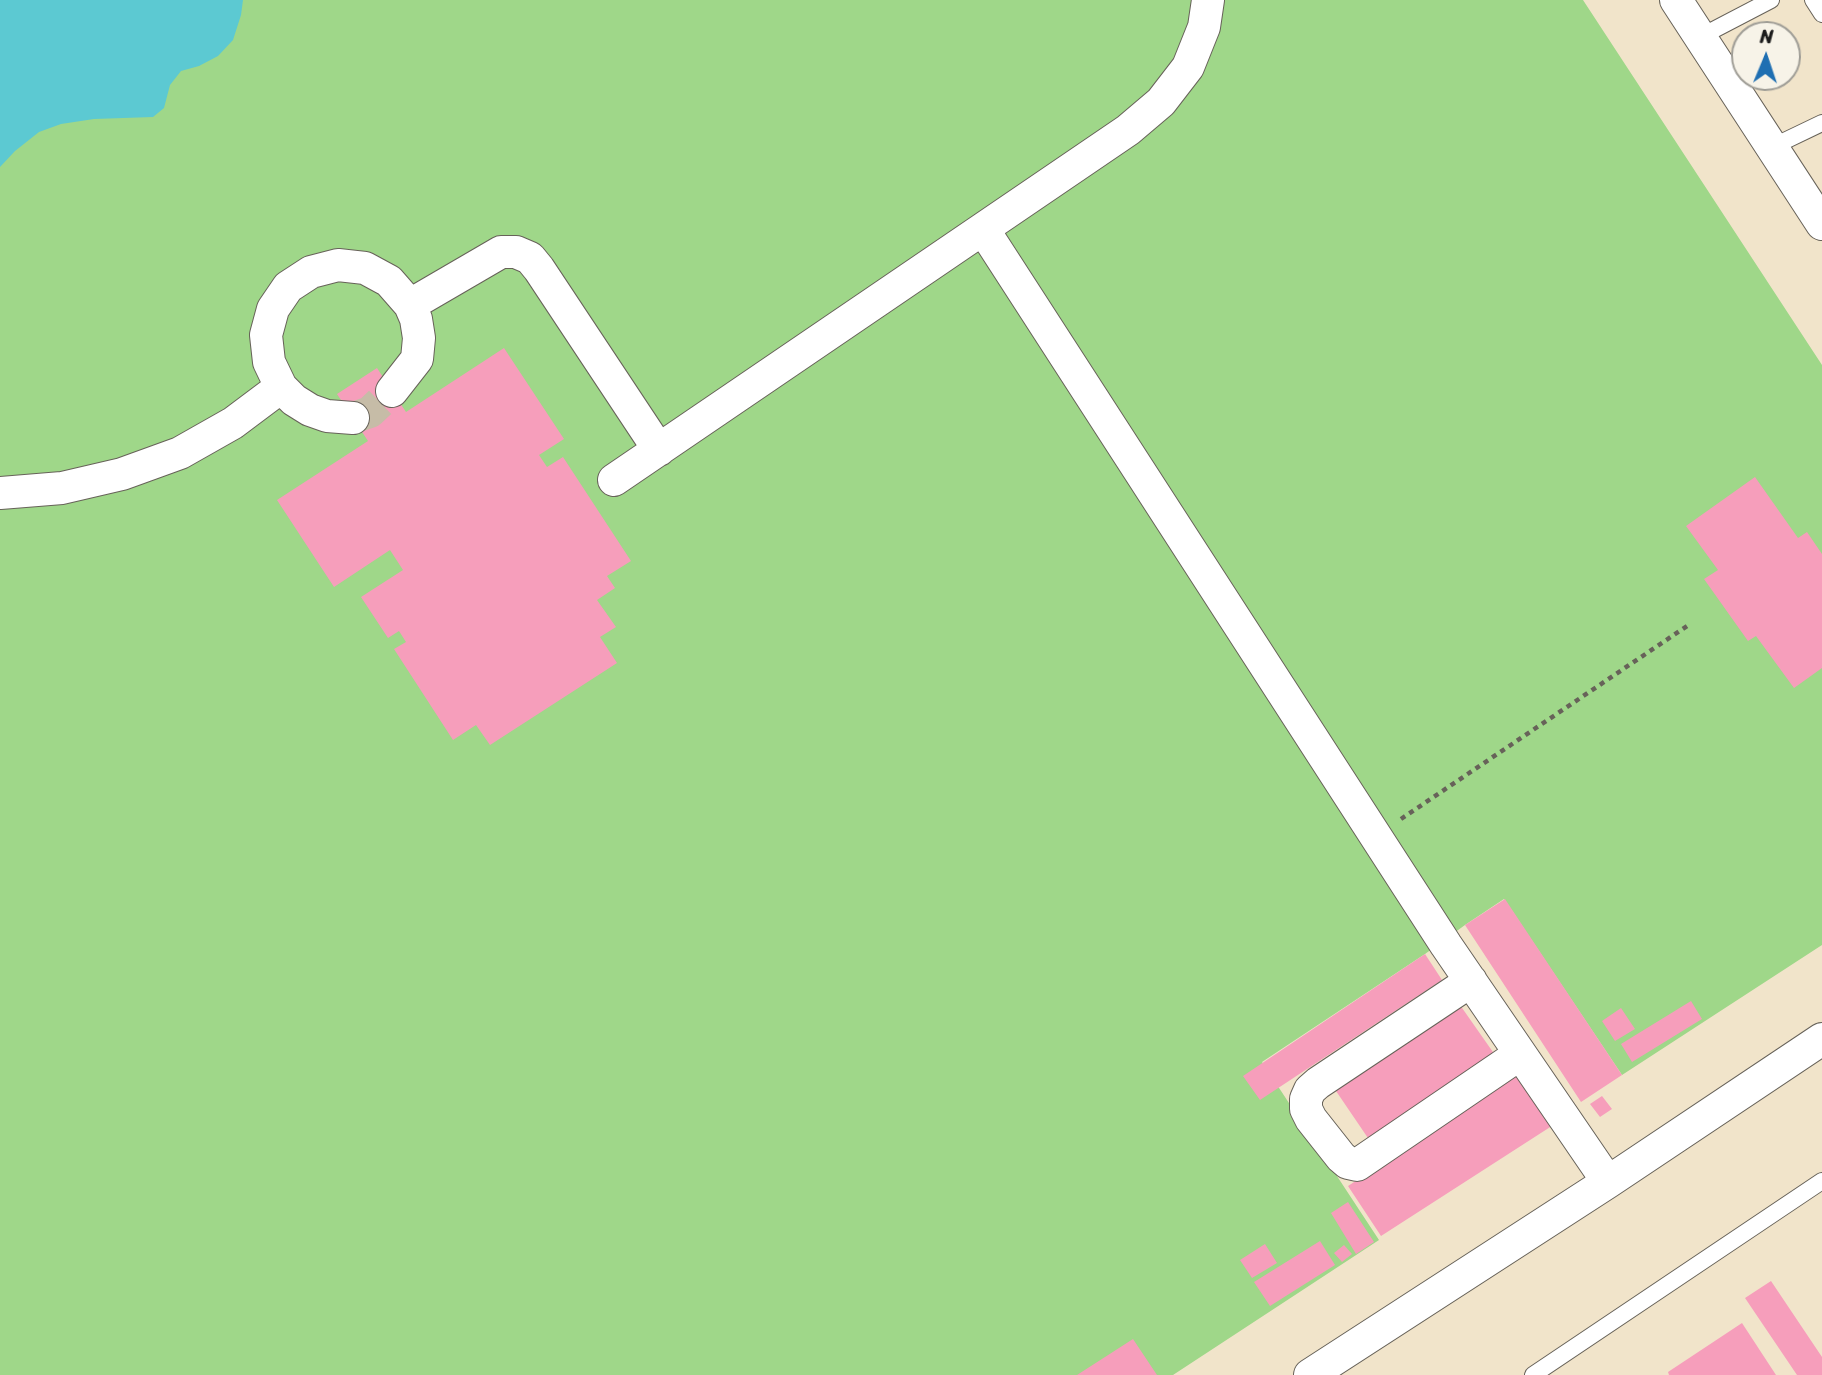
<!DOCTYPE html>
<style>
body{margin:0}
#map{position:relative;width:1822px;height:1375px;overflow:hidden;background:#f1e4ca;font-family:Sriracha,sans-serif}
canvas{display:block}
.north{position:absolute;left:1731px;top:21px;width:70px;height:70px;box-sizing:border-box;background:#f7f3e8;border:2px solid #9f9d96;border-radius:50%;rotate:2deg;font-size:19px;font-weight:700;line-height:28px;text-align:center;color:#1c1c1c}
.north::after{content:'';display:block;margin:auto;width:24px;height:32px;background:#1f6fb2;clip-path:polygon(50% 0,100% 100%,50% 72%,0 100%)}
</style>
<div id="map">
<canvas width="1822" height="1375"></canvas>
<div class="north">N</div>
</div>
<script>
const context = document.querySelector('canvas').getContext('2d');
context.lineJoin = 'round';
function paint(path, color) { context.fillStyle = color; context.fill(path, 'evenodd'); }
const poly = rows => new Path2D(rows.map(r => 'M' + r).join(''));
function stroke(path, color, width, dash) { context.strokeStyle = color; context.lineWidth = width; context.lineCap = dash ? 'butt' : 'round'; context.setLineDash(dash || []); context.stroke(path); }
paint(poly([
 [0,0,1583,0,1822,365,1822,945,1622,1075,1504,899,1465,925,1425,954,1262,1062,1379,1240,1173,1375,0,1375]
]), '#9fd789');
paint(poly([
 [0,0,243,0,241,15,233,40,218,56,199,66,181,71,170,85,164,108,153,117,94,119,61,124,39,132,15,151,0,167]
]), '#5cc9d2');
paint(poly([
 [504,348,564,439,539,455,547,467,563,457,631,561,607,576,615,588,597,600,616,627,600,637,617,663,490,745,476,725,453,740,394,649,406,642,399,631,388,638,361,597,403,570,390,550,334,587,277,500,368,441,337,394,377,368,406,412],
 [1755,477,1798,538,1807,532,1822,554,1822,668,1794,688,1756,636,1748,641,1704,579,1718,570,1686,526],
 [1505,899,1622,1075,1581,1102,1465,925],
 [1425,954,1442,980,1260,1100,1243,1076],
 [1691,1001,1702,1019,1632,1062,1621,1044],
 [1460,1005,1495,1055,1370,1141,1336,1091],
 [1621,1008,1635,1029,1615,1041,1602,1021],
 [1524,1071,1558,1122,1381,1236,1348,1186],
 [1602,1096,1612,1109,1600,1117,1590,1104],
 [1348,1202,1374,1242,1356,1254,1331,1213],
 [1320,1241,1335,1265,1270,1306,1254,1282],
 [1265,1244,1277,1263,1252,1278,1240,1260],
 [1344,1245,1352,1254,1342,1262,1334,1253],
 [1771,1281,1822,1357,1822,1375,1797,1375,1745,1298],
 [1742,1323,1776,1375,1669,1375,1668,1372],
 [1133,1339,1157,1375,1077,1375]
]), '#f69ebb');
stroke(poly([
 [353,418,370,412,392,391]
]), '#c6bca7', 32, [32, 16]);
const lane = poly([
 [1813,0,1822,14],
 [1700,37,1771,0],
 [1772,147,1822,123],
 [1533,1375,1822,1181]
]);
const street = poly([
 [1676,0,1822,224],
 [983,229,1446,945,1608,1182],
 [410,305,501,252,516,252,530,258,539,269,659,450],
 [353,418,327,416,310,410,294,400,281,387,269,362,266,335,273,309,288,287,311,272,338,265,365,268,389,281,410,305,416,319,419,338,417,359,392,391],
 [614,480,1128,130,1161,102,1188,67,1204,27,1208,0],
 [0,493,62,488,122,474,180,453,233,423,281,387],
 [1471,981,1318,1083,1310,1090,1306,1099,1306,1109,1311,1119,1341,1157,1348,1163,1357,1165,1520,1054],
 [1310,1375,1608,1182,1822,1039]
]);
stroke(lane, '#676259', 18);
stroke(street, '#676259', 34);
stroke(poly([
 [1401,819,1690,624]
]), '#676259', 4.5, [5, 5]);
stroke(lane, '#fff', 16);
stroke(street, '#fff', 32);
</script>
